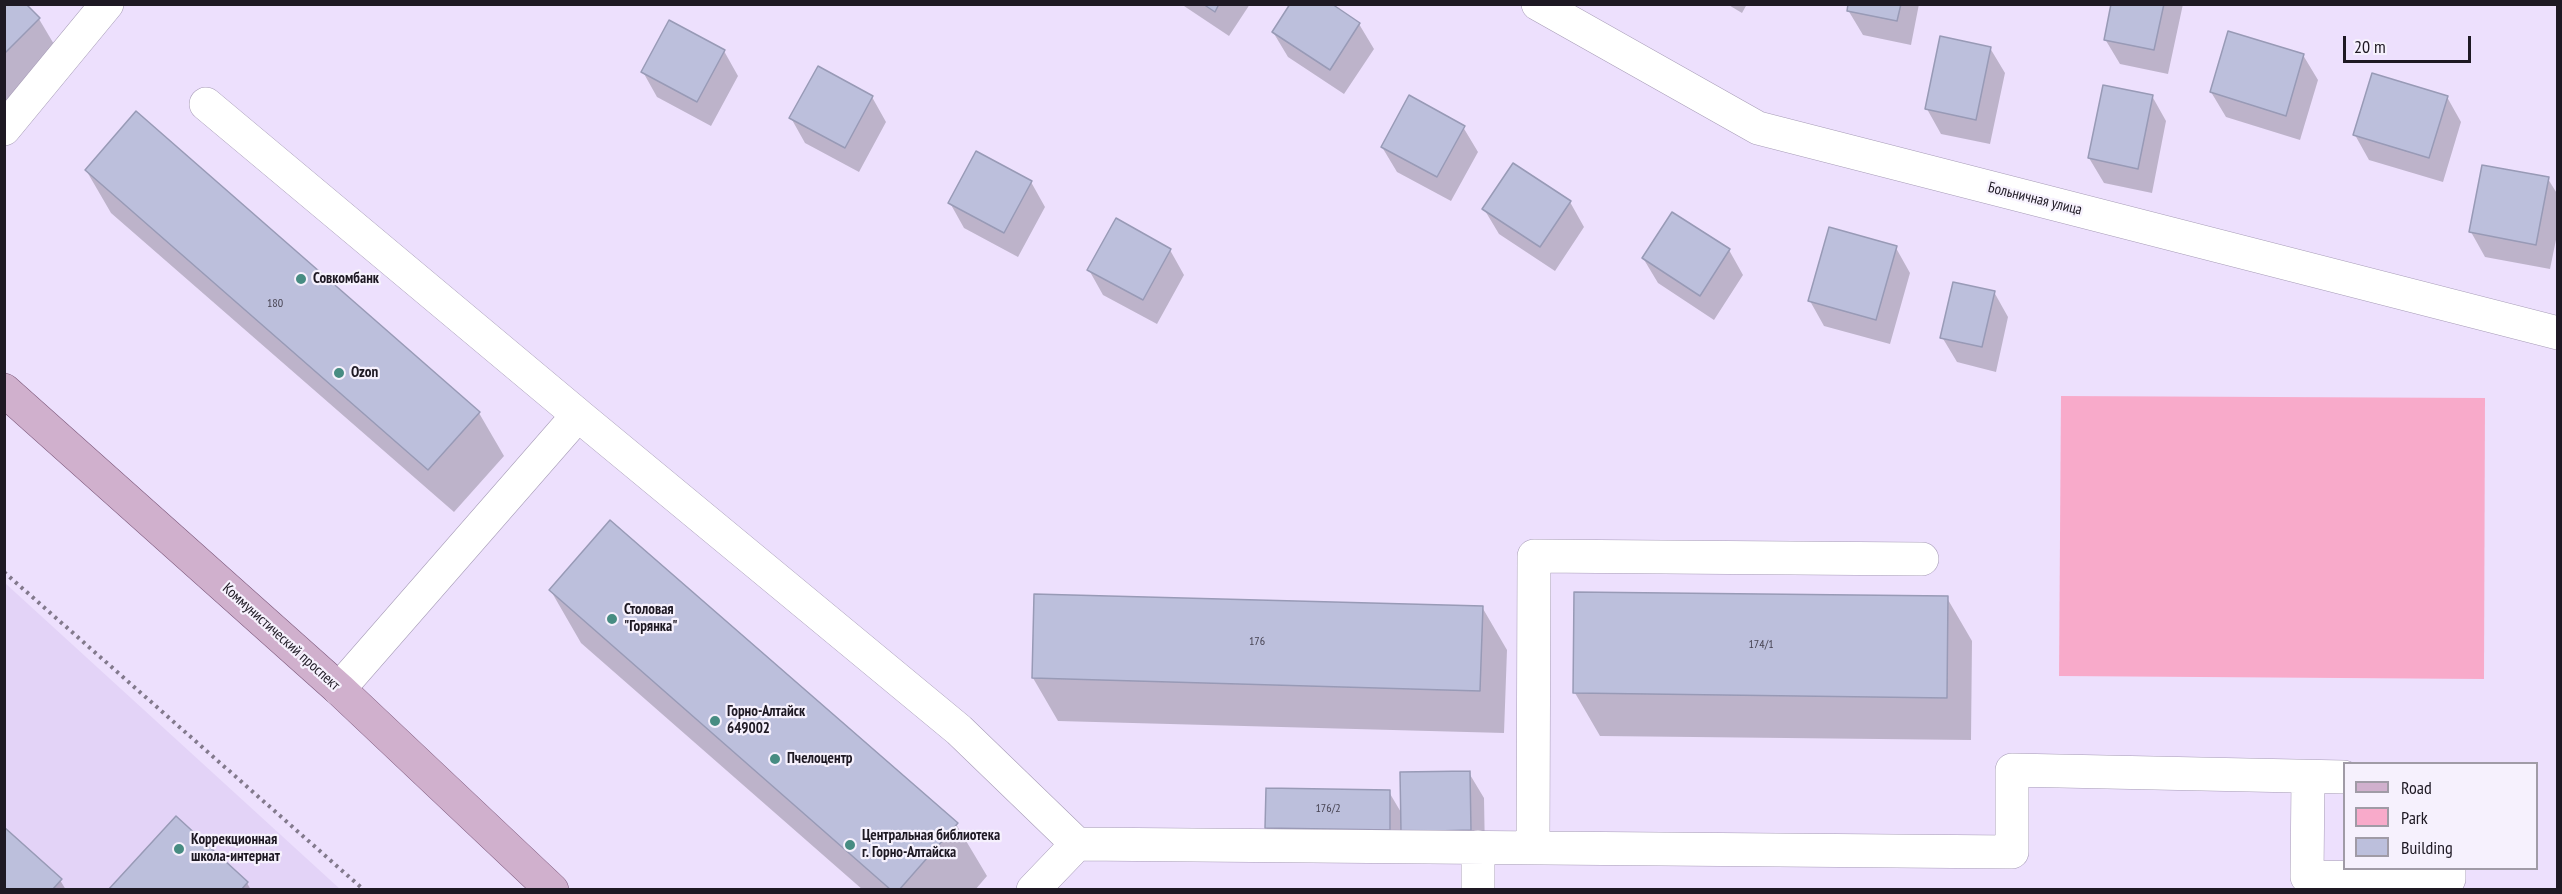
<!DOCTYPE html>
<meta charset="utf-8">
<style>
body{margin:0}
#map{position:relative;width:2562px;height:894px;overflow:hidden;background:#ede0fd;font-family:"PT Sans Narrow",sans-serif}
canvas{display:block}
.frame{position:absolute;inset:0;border:6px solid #1e1923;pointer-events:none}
.legend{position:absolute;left:2343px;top:762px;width:195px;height:108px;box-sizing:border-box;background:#f6f1fd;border:2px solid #a09ba6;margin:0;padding:8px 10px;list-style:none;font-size:18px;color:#1e1923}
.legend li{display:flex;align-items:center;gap:12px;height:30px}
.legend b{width:30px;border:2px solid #a09ba6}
.scale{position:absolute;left:2343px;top:36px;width:128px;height:27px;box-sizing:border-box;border:3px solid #1e1923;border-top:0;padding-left:8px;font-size:18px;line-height:21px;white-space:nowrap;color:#1e1923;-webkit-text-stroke:4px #f6f1fd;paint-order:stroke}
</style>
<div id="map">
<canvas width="2562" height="894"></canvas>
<div class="frame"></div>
<ul class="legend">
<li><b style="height:8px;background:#d0b0cd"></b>Road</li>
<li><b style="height:16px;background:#f8aaca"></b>Park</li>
<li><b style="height:16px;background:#bcbfdc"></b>Building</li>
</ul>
<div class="scale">20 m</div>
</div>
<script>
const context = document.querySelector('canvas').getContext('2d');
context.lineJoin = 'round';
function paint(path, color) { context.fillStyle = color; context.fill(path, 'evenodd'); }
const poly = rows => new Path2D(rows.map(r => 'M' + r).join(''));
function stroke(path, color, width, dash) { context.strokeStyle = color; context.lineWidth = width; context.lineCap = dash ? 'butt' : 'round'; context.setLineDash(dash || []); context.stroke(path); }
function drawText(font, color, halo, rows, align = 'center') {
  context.font = font + ' "PT Sans Narrow",sans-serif'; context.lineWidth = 4.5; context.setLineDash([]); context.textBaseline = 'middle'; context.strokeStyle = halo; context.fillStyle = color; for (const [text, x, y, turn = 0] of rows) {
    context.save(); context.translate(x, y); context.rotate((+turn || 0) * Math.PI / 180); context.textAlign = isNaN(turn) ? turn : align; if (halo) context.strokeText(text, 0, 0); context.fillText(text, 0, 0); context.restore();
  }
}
paint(poly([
 [5,583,340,889,5,889]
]), '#e3d3f7');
paint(poly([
 [2061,396,2485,398,2484,679,2059,676]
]), '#f8aaca');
paint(poly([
 [4,4,39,19,64,61,4,121],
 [1181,4,1250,4,1229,36],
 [1727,4,1747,4,1742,13],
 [1849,4,1919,4,1911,45,1863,35,1848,10],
 [2112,4,2183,4,2168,74,2120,64,2105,39],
 [1359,24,1374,49,1344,94,1288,57,1273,32],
 [1990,48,2005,73,1990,144,1941,134,1927,109],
 [724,51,738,76,711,126,657,97,643,72],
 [2303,55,2318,80,2300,140,2226,117,2211,92],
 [2152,96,2166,121,2152,193,2104,183,2089,158],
 [872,97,886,122,859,172,805,143,791,118],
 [2447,97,2461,122,2443,182,2369,160,2355,135],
 [1463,127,1478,152,1451,201,1397,172,1382,147],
 [86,170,479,413,504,456,454,512,111,213],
 [2548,179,2558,195,2558,230,2550,269,2485,257,2471,232],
 [1031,182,1045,207,1018,257,964,228,950,203],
 [1570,202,1584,227,1555,271,1499,234,1484,209],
 [1896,248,1910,273,1890,344,1824,326,1810,301],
 [1170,250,1184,275,1157,324,1103,295,1089,270],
 [1729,250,1743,275,1714,320,1658,283,1643,258],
 [1994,292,2008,317,1996,372,1957,362,1942,337],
 [551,591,956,824,987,876,975,890,863,890,581,643],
 [1576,593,1947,598,1972,641,1971,740,1600,736,1575,693],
 [1482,607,1507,650,1504,733,1058,721,1033,678],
 [1469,773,1484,798,1485,855,1281,853,1267,828,1389,792,1402,814],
 [60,880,66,890,4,890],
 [247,883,251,890,110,890]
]), '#0003');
const building = poly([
 [4,4,26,4,40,18,4,54,4,4],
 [1203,4,1219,4,1215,12,1203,4],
 [1290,4,1332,4,1360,23,1330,70,1272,32,1290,4],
 [1848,4,1901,4,1897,21,1847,11,1848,4],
 [2111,4,2164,4,2154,50,2104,40,2111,4],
 [669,20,725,50,697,102,641,72,669,20],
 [2228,31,2304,54,2286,116,2210,92,2228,31],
 [1940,36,1991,47,1976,120,1925,109,1940,36],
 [818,66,873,96,845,148,789,118,818,66],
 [2372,73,2448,96,2429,158,2353,135,2372,73],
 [2103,85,2153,95,2138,169,2088,158,2103,85],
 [1409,95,1465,126,1437,177,1381,147,1409,95],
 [136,111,480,412,428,470,85,170,136,111],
 [976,151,1032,181,1004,233,948,203,976,151],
 [1513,163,1571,201,1540,247,1482,209,1513,163],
 [2482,165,2549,177,2536,245,2469,232,2482,165],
 [1672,212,1730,249,1700,296,1642,258,1672,212],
 [1116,218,1171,249,1143,300,1087,270,1116,218],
 [1829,227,1897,246,1876,320,1808,301,1829,227],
 [1953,282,1995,291,1982,347,1940,338,1953,282],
 [610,520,958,823,899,890,891,890,549,590,610,520],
 [1574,592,1948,596,1947,698,1573,693,1574,592],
 [1034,594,1483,606,1480,691,1032,678,1034,594],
 [1470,771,1471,830,1401,832,1400,772,1470,771],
 [1266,788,1390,790,1390,830,1265,828,1266,788],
 [176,816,248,882,241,890,108,890,176,816],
 [4,827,62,879,52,890,4,890,4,827]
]);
paint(building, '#bcbfdc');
stroke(building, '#989ab6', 1.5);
const minor = poly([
 [1538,4,1758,128,2558,333],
 [206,104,578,415],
 [4,129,107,4],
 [339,689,578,415,959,730,1077,844],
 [2308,778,2307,877,2449,879,2449,868],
 [1478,847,1478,890],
 [1533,848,1534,556,1922,559],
 [1033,890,1077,844,2012,852,2012,770,2344,777]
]);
const major = poly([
 [4,390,339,689,552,890]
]);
stroke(minor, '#a69bb6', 34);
stroke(major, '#7d597c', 34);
stroke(poly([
 [4,572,364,890]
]), '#82798c', 4, [3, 4.5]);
stroke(minor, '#fff', 33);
stroke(major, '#d0b0cd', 33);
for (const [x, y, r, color] of [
 [301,279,6,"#478c82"],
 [339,373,6,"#478c82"],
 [612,619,6,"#478c82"],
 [715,721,6,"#478c82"],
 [775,759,6,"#478c82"],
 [850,845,6,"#478c82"],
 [179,849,6,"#478c82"]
]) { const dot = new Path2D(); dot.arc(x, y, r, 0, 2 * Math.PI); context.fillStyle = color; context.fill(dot); stroke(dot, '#f6f1fd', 2); }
drawText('12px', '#464251', null, [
 ["180",275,304],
 ["176",1257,642],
 ["174/1",1761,645],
 ["176/2",1328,809]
]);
drawText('15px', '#1e1923', '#f6f1fd', [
 ["Больничная улица",2035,199,14],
 ["Коммунистический проспект",281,637,42]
]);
drawText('bold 15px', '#1e1923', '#f6f1fd', [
 ["Совкомбанк",313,279],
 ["Ozon",351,373],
 ["Столовая",624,610],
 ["\"Горянка\"",624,627],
 ["Горно-Алтайск",727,712],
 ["649002",727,729],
 ["Пчелоцентр",787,759],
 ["Центральная библиотека",862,836],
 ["г. Горно-Алтайска",862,853],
 ["Коррекционная",191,840],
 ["школа-интернат",191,857]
], 'left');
</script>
